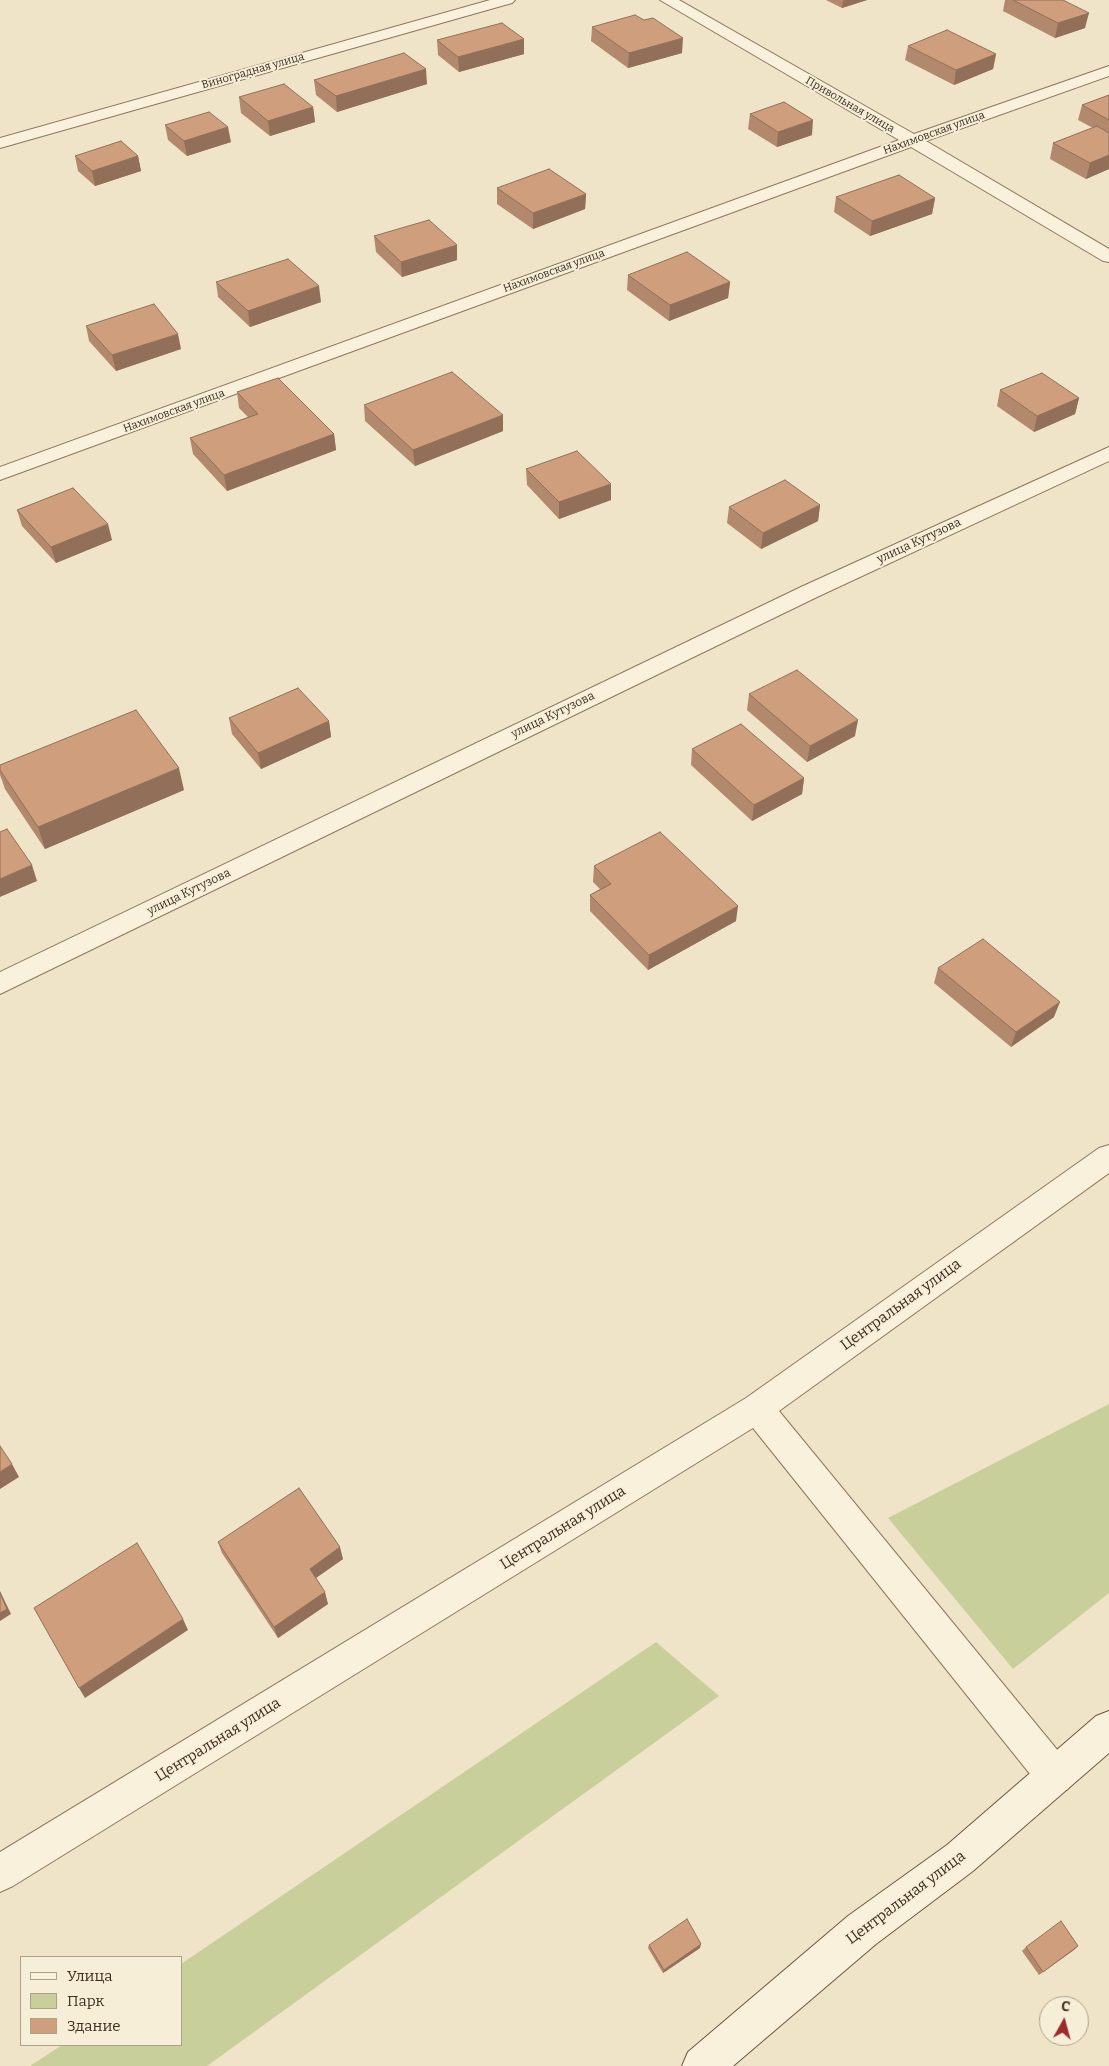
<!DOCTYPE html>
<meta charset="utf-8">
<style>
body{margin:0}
#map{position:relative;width:1109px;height:2066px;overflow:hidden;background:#f0e4c8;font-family:Bitter,serif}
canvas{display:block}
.legend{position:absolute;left:20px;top:1956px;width:162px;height:90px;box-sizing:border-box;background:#f7eed8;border:1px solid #ada18e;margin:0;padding:6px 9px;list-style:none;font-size:15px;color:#3d2e20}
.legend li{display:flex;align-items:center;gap:10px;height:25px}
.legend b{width:25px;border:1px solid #ada18e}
.north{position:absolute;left:1039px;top:1996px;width:50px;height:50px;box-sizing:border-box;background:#f7eed8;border:1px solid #ada18e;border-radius:50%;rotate:7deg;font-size:14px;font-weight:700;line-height:20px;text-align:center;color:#3d2e20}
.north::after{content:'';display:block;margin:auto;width:18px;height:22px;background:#9e2a2b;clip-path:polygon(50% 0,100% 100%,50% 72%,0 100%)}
</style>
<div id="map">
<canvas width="1109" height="2066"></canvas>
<ul class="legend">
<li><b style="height:6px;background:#faf1dc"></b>Улица</li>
<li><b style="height:14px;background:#c9cf9b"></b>Парк</li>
<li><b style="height:14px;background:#cf9f7d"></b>Здание</li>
</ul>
<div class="north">С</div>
</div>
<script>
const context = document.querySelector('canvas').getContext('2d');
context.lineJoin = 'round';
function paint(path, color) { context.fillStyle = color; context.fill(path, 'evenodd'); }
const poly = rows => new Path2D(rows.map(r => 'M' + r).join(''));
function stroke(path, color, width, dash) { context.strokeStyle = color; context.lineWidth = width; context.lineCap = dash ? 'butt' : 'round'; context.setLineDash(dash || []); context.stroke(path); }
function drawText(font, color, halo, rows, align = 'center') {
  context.font = font + ' Bitter,serif'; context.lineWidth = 4; context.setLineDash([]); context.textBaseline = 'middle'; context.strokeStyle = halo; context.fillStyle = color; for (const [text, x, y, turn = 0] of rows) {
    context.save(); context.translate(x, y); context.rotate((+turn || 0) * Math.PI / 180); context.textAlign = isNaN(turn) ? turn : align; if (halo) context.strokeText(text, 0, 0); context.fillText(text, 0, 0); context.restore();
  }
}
paint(poly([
 [1109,1404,1109,1593,1013,1669,888,1518],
 [656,1642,719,1696,207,2066,30,2066,62,2045,181,2045,181,1964]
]), '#c9cf9b');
const minor = poly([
 [490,0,515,0,512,3,0,148,0,138,490,0],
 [660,0,679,0,914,134,1109,66,1109,76,926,141,1109,249,1109,262,1103,261,911,147,0,480,0,467,899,140,660,0],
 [1109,447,1109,461,817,597,0,994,0,972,801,587,1109,447],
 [1109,1145,1109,1173,779,1411,1068,1763,1073,1776,1068,1789,1055,1794,1042,1789,753,1428,13,1886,0,1892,0,1852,746,1398,1099,1148,1109,1145]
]);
const secondary = poly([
 [1109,1711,1109,1753,973,1871,876,1944,733,2066,682,2066,688,2052,848,1916,947,1845,1096,1716,1109,1711]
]);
stroke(minor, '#8d765c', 2);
stroke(secondary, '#6f573f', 2);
paint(minor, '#faf1dc');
paint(secondary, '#faf1dc');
paint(poly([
 [826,0,867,0,842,8],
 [1005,0,1063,0,1085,28,1055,38,1003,11],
 [592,27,682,53,628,68,591,41],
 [437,40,524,54,459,72,438,55],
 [908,46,996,54,993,69,954,85,905,60],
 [314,80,427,84,337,112,316,95],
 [1109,95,1109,169,1086,179,1050,159,1053,143,1093,128,1078,120,1082,105],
 [239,97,313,107,315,122,270,136,241,113],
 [750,114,812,135,777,147,748,129],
 [165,125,231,142,187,156,168,140],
 [75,156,138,156,141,171,95,186,78,171],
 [497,188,586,194,585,209,533,229,497,204],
 [836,197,935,198,932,214,870,236,834,212],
 [374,236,457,260,402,277,376,252],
 [628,275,730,282,728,298,669,321,627,290],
 [216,282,321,302,250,327,218,297],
 [86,326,181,349,116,371,89,341],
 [1000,390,1079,398,1075,414,1034,432,997,406],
 [237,392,334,434,336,450,227,491,193,454,190,438,248,417,239,408],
 [364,405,503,415,503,431,415,466,365,421],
 [526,469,611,484,611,500,559,519,527,485],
 [820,505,818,521,761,549,727,523,729,507],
 [17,510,112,540,56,563,22,526],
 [749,694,855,736,807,762,747,710],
 [229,718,329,721,331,737,261,769,232,734],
 [692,749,804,778,802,794,752,821,691,765],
 [0,765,184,790,45,849,5,789,0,775],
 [594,866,736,921,648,970,590,911,590,895,600,889,593,882],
 [938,968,1054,1017,1011,1047,934,983],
 [218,1542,343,1559,316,1578,328,1604,278,1638,222,1553],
 [649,1945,700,1948,663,1973,648,1948],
 [1078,1946,1039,1975,1022,1951,1026,1947]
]), '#b2896c');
paint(poly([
 [845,0,867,0,842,8,843,1],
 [1089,13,1085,28,1055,38,1058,23],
 [683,38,682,53,628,68,629,53],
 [524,39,524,54,459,72,458,57],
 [996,54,993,69,954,85,956,70],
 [426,69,427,84,337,112,336,96],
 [313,107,315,122,270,136,268,121],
 [813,120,812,135,777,147,778,132],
 [228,127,231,142,187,156,184,141],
 [1109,155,1109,169,1086,179,1090,163],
 [138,156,141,171,95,186,92,171],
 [586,194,585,209,533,229,533,213],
 [935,198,932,214,870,236,872,221],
 [457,245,457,260,402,277,401,262],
 [730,282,728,298,669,321,670,305],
 [319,286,321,302,250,327,248,311],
 [178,334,181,349,116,371,112,355],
 [1079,398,1075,414,1034,432,1037,416],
 [503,415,503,431,415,466,413,450],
 [334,434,336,450,227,491,224,475],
 [611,484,611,500,559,519,559,502],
 [820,505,818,521,761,549,763,533],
 [108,524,112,540,56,563,51,547],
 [858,720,855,736,807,762,810,746],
 [329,721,331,737,261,769,258,753],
 [179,768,184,790,45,849,38,827],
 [804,778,802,794,752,821,754,805],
 [32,865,37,881,0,897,0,879],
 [738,906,736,921,648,970,649,955],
 [1060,1002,1054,1017,1011,1047,1016,1032],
 [12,1464,19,1477,0,1489,0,1472],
 [340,1547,343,1559,313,1580,310,1569],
 [0,1591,11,1614,0,1621],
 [325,1592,328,1604,278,1638,274,1627],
 [183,1619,188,1630,85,1698,79,1688],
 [701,1944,700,1948,663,1973,664,1970],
 [1078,1946,1074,1950,1039,1975,1043,1972]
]), '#916f58');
const building = poly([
 [1013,0,1063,0,1089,13,1058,23,1013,0],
 [635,15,644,20,653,18,683,38,629,53,592,27,635,15],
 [502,23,524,39,458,57,437,40,502,23],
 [947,30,996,54,956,70,908,46,947,30],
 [404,53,426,69,336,96,314,80,404,53],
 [284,84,313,107,268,121,239,97,284,84],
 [1109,95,1109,120,1082,105,1109,95],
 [784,102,813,120,778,132,750,114,784,102],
 [209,112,228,127,184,141,165,125,209,112],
 [1097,126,1109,133,1109,155,1090,163,1053,143,1097,126],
 [121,141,138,156,92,171,75,156,121,141],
 [549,169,586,194,533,213,497,188,549,169],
 [899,175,935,198,872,221,836,197,899,175],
 [429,220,457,245,401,262,374,236,429,220],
 [687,252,730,282,670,305,628,275,687,252],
 [288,259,319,286,248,311,216,282,288,259],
 [154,304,178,334,112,355,86,326,154,304],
 [452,372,503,415,413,450,364,405,452,372],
 [1042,373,1079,398,1037,416,1000,390,1042,373],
 [278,378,334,434,224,475,190,438,258,414,237,392,278,378],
 [577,451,611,484,559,502,526,469,577,451],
 [785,480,820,505,763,533,729,507,785,480],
 [73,488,108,524,51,547,17,510,73,488],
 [797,670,858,720,810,746,749,694,797,670],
 [298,688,329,721,258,753,229,718,298,688],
 [136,710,179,768,38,827,0,770,0,765,136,710],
 [741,724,804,778,754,805,692,749,741,724],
 [7,829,32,865,0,879,0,832,7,829],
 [660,832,738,906,649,955,590,895,611,884,594,866,660,832],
 [983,939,1060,1002,1016,1032,938,968,983,939],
 [0,1446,12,1464,0,1472,0,1446],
 [299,1488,340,1547,310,1569,325,1592,274,1627,218,1542,299,1488],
 [137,1543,183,1619,79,1688,34,1608,137,1543],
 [0,1593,7,1609,0,1613,0,1593],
 [687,1919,701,1944,664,1970,649,1945,687,1919],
 [1061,1921,1078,1946,1043,1972,1026,1947,1061,1921]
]);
paint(building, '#cf9f7d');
stroke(building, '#916f58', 1);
drawText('11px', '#3d2e20', '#f7eed8', [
 ["Виноградная улица",253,71,-16],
 ["Привольная улица",850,105,30],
 ["Нахимовская улица",934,133,-20],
 ["Нахимовская улица",554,271,-20],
 ["Нахимовская улица",174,411,-20]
]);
drawText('12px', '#3d2e20', '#f7eed8', [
 ["улица Кутузова",919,541,-25],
 ["улица Кутузова",553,715,-26],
 ["улица Кутузова",189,892,-26]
]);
drawText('15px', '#3d2e20', '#f7eed8', [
 ["Центральная улица",901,1305,-36],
 ["Центральная улица",563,1528,-32],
 ["Центральная улица",218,1740,-32],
 ["Центральная улица",906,1898,-37]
]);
</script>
